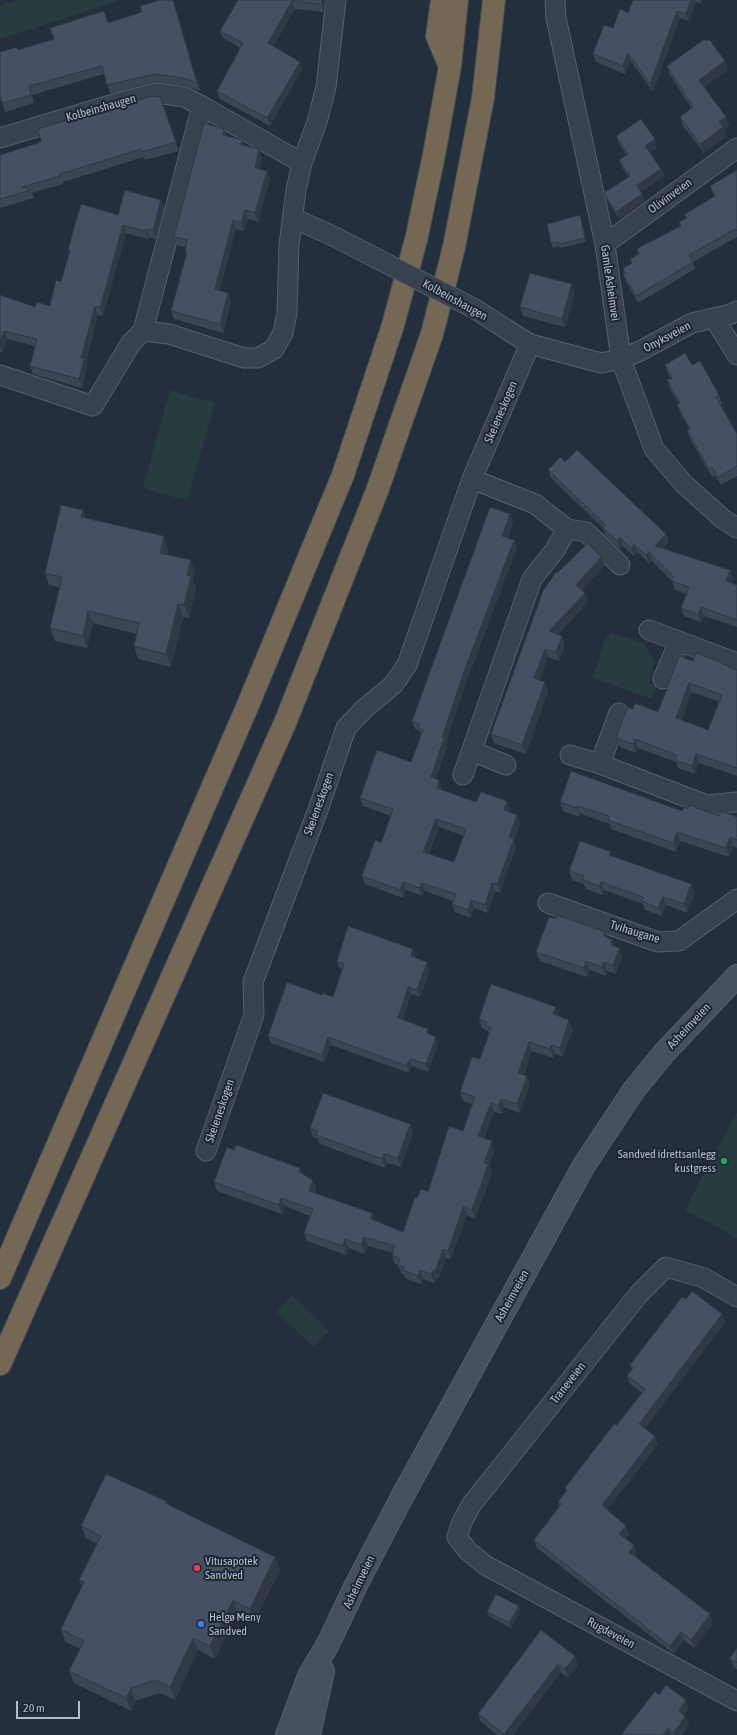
<!DOCTYPE html>
<meta charset="utf-8">
<style>
body{margin:0}
#map{position:relative;width:737px;height:1735px;overflow:hidden;background:#242f3e;font-family:"Asap Condensed",sans-serif}
canvas{display:block}
.scale{position:absolute;left:16px;top:1701px;width:64px;height:18px;box-sizing:border-box;border:2px solid #b4bcc9;border-top:0;padding-left:5px;font-size:12px;line-height:14px;white-space:nowrap;color:#b4bcc9;-webkit-text-stroke:3px #1d2633;paint-order:stroke}
</style>
<div id="map">
<canvas width="737" height="1735"></canvas>
<div class="scale">20 m</div>
</div>
<script>
const context = document.querySelector('canvas').getContext('2d');
context.lineJoin = 'round';
function paint(path, color) { context.fillStyle = color; context.fill(path, 'evenodd'); }
const poly = rows => new Path2D(rows.map(r => 'M' + r).join(''));
function stroke(path, color, width, dash) { context.strokeStyle = color; context.lineWidth = width; context.lineCap = dash ? 'butt' : 'round'; context.setLineDash(dash || []); context.stroke(path); }
function drawText(font, color, halo, rows, align = 'center') {
  context.font = font + ' "Asap Condensed",sans-serif'; context.lineWidth = 4; context.setLineDash([]); context.textBaseline = 'middle'; context.strokeStyle = halo; context.fillStyle = color; for (const [text, x, y, turn = 0] of rows) {
    context.save(); context.translate(x, y); context.rotate((+turn || 0) * Math.PI / 180); context.textAlign = isNaN(turn) ? turn : align; if (halo) context.strokeText(text, 0, 0); context.fillText(text, 0, 0); context.restore();
  }
}
paint(poly([
 [17,0,121,0,0,39,0,6],
 [170,390,215,403,187,501,143,488],
 [612,633,643,643,655,662,649,683,657,686,652,699,593,678,605,639],
 [737,1112,737,1238,685,1210],
 [292,1295,329,1331,314,1347,276,1312]
]), '#263c3f');
const street = poly([
 [555,0,556,18,605,244,621,359,654,449,684,484,723,519,737,528],
 [0,138,120,102,157,93,184,97,202,106,302,163],
 [293,218,333,236],
 [605,244,737,148],
 [714,318,737,355],
 [506,329,530,344,601,363,621,359,640,351,692,323,731,314,737,311],
 [143,331,202,106],
 [0,375,93,406,131,343,143,331,169,334,244,358,258,358,274,349,283,333,287,313,289,245,296,190,302,163,317,122,326,87,336,0],
 [567,529,586,532,620,565],
 [649,630,737,663],
 [663,679,679,641],
 [472,751,506,765],
 [570,755,600,764,707,805,737,802],
 [600,764,619,713],
 [463,775,532,579,555,550,567,529,535,504,472,479],
 [548,903,658,942,679,941,737,899],
 [206,1151,254,1015,253,982,319,807,346,728,364,709,393,685,407,665,472,479,530,344],
 [737,1297,704,1278,666,1267,638,1295,472,1504,462,1522,457,1537,468,1551,485,1565,737,1701]
]);
const secondary = poly([
 [287,1735,309,1676,328,1644,356,1585,402,1497,583,1167,633,1091,664,1053,737,976],
 [309,1735,323,1671]
]);
const highway = poly([
 [442,0,437,36,449,64],
 [0,1278,248,705,343,475,393,325,416,240,434,155,450,66,457,0],
 [0,1364,285,723,377,491,432,334,454,247,483,98,494,0]
]);
stroke(street, '#565f6c', 21);
stroke(secondary, '#565f6c', 24);
stroke(highway, '#434c59', 24);
stroke(street, '#38414e', 19);
stroke(secondary, '#465061', 22);
stroke(highway, '#746855', 22);
const streetBridge = poly([
 [333,236,475,309,506,329]
]);
stroke(streetBridge, '#565f6c', 21, []);
stroke(streetBridge, '#38414e', 19);
paint(poly([
 [173,0,200,91,186,86,158,82,110,93,104,74,32,95,34,103,5,112,0,97,0,52,18,50,142,12],
 [238,0,326,0,324,12,295,9,273,46,300,62,302,69,270,126,220,99,217,91,240,48,223,38,220,31],
 [633,0,702,0,701,4,696,2,689,21,680,18,653,92,630,60,625,74,596,62,593,54,613,28,628,13],
 [667,66,728,70,704,87,726,117,730,126,724,130,726,136,704,153,683,126,680,117,691,108,670,75],
 [160,97,179,151,145,160,144,157,63,182,63,184,32,193,34,198,0,208,0,155,41,142],
 [224,129,227,136,242,140,244,145,259,149,262,158,259,169,267,171,270,179,258,222,248,219,244,231,236,229,219,291,228,293,231,302,223,333,174,319,171,311,186,255,185,251,186,247,177,245,174,237],
 [616,136,657,147,650,152,661,169,664,176,641,192,645,201,619,219,607,200,604,193,628,177,622,167,619,160,626,155,619,143],
 [737,170,737,237,693,262,695,269,638,303,626,282,623,274,625,273,623,268,632,263,630,259,638,254,637,250,680,226,679,222,686,218,685,214,714,197,710,186],
 [164,208,156,239,149,237,148,239,126,233,103,316,98,315,86,362,87,367,82,388,33,374,30,366,35,346,7,339,2,353,0,352,0,295,35,307,50,306,61,282,69,253,68,249,118,215],
 [580,215,581,220,586,242,560,248,559,246,553,248,551,243],
 [575,293,565,327,523,316,520,307],
 [665,365,692,365,719,395,722,404,720,405,737,434,737,476,721,485,715,475,712,477,690,439,687,430,689,429,680,413,677,405,679,404,670,389,667,380,670,378,668,374],
 [565,462,666,534,669,542,663,548,730,570,733,579,731,583,737,585,737,627,704,616,701,622,684,616,681,608,686,594,675,590,672,581,652,561,649,563,638,552,634,556,623,546,620,549,606,536,603,528,551,478,548,470],
 [83,510,86,518,168,549,167,554,191,560,195,573,193,581,196,589,189,618,183,617,171,667,138,659,134,646,137,634,93,623,87,648,55,641,50,628,60,588,49,585,45,573],
 [510,514,513,522,508,538,514,540,517,548,466,683,446,742,447,746,436,779,439,780,442,789,442,790,473,801,507,801,510,809,509,812,517,815,520,824,514,840,516,847,500,893,495,891,488,913,474,908,471,918,455,912,452,904,453,901,425,891,422,896,406,890,403,898,365,884,362,876,381,843,391,816,363,806,360,798,411,762,421,735,420,731,415,729,412,721],
 [439,827,464,836,454,862,429,854],
 [601,557,605,565,582,590,588,602,558,634,565,645,559,661,548,657,540,680,545,682,548,691,526,754,494,743,491,734,557,573],
 [693,661,721,664,737,670,737,776,699,763,695,774,678,768,676,762,638,748,636,753,620,747,616,738,633,709,658,712],
 [692,692,720,702,708,730,681,720],
 [560,802,682,811,688,809,719,816,737,817,737,848,733,846,729,857,680,841,676,852,611,829,610,824,581,814,580,817,563,811],
 [612,856,691,884,695,893,687,913,666,905,662,916,645,910,643,904,604,890,603,895,586,889,584,884,572,880,569,871],
 [607,938,612,940,615,946,619,948,622,956,616,974,607,971,606,976,590,970,587,977,540,961,536,952],
 [416,957,416,958,430,970,420,997,411,994,403,1019,430,1035,436,1037,438,1044,428,1072,412,1066,409,1073,331,1045,324,1062,271,1043,268,1036,322,995,333,997,342,969,339,968,337,961],
 [559,1016,573,1029,563,1057,555,1054,553,1058,532,1051,524,1075,527,1076,530,1085,520,1113,504,1107,502,1114,494,1112,484,1138,492,1141,495,1150,489,1166,492,1173,475,1219,467,1215,451,1259,446,1258,438,1279,436,1278,434,1283,423,1279,421,1284,406,1279,404,1275,401,1273,398,1265,395,1264,392,1255,393,1253,368,1246,365,1254,349,1248,346,1255,307,1241,304,1233,310,1216,285,1206,282,1214,217,1191,214,1182,303,1174,316,1188,315,1193,372,1213,375,1220,403,1232,417,1198,428,1192,463,1131,472,1104,463,1101,460,1092,480,1059,489,1035,487,1030,482,1028,479,1019],
 [410,1124,413,1133,401,1167,387,1163,385,1168,320,1144,317,1138,313,1137,310,1128],
 [686,1299,725,1322,645,1428,655,1436,658,1444,607,1510,629,1534,625,1539,637,1554,635,1556,713,1623,694,1648,684,1640,674,1654,537,1548,534,1540,560,1506,558,1502,566,1491,565,1488,617,1425,642,1393,630,1384,627,1376,632,1370,630,1365],
 [166,1501,167,1504,275,1557,280,1570,254,1621,237,1613,215,1659,198,1650,175,1700,160,1693,135,1701,131,1711,74,1683,69,1671,80,1649,65,1642,61,1629,82,1586,79,1580,97,1544,86,1538,81,1526],
 [519,1606,520,1610,511,1628,489,1616,487,1612],
 [541,1630,578,1665,568,1678,561,1672,513,1735,497,1735,481,1722,478,1714],
 [737,1648,737,1670,733,1666,730,1658],
 [659,1695,689,1709,684,1715,689,1725,681,1735,621,1735]
]), '#3b4654');
paint(poly([
 [173,0,175,5,200,91,197,83],
 [322,0,326,0,324,12,321,4],
 [691,0,695,0,696,2,689,21,686,14],
 [699,0,702,0,701,4],
 [292,1,295,9,271,51,268,43],
 [677,11,680,18,653,92,650,84],
 [628,53,630,60,625,74,623,66],
 [725,61,728,70,702,89,699,80],
 [300,62,302,69,270,126,267,118],
 [726,117,730,126,724,130,726,136,704,153,700,144,719,122],
 [224,129,227,137,223,135],
 [655,139,657,147,648,153,645,146],
 [242,140,245,148,241,145],
 [259,149,262,158,258,176,255,168],
 [661,169,664,176,639,193,637,185],
 [267,171,270,179,258,222,255,213],
 [642,194,645,201,619,219,616,212],
 [161,200,164,208,156,239,153,230],
 [245,210,248,219,244,231,241,223],
 [233,220,236,229,218,298,215,289],
 [123,225,126,233,103,316,100,308],
 [146,229,149,237,148,239,145,231],
 [572,284,575,293,565,327,562,319],
 [228,293,231,302,223,333,220,324],
 [95,306,98,315,86,362,87,367,82,388,79,379,81,358],
 [4,331,7,339,2,353,0,347,0,342],
 [83,510,87,523,81,517],
 [510,514,513,522,505,544,502,536],
 [666,534,669,542,658,554,655,546],
 [164,536,168,549,165,565,160,553],
 [620,537,623,546,620,549,617,541],
 [514,540,517,548,466,683,446,742,447,746,434,785,431,777,442,737,463,674],
 [634,544,638,552,634,556,631,548],
 [649,552,652,561,649,563,646,555],
 [601,557,605,565,579,594,576,585],
 [191,560,195,573,193,581,196,589,189,618,184,605,187,575],
 [730,570,733,579,729,590,726,581],
 [585,593,588,602,552,640,549,631],
 [178,604,183,617,171,667,166,654],
 [701,607,704,616,701,622,698,614],
 [88,611,93,623,87,648,83,636],
 [562,636,565,645,559,661,556,652],
 [545,649,548,657,537,687,534,678],
 [545,682,548,691,526,754,522,745],
 [689,683,692,692,679,727,676,718],
 [635,739,638,748,636,753,633,744],
 [696,754,699,763,695,774,692,766],
 [439,780,442,789,440,796,437,788],
 [507,801,510,809,507,819,504,810],
 [577,806,581,814,580,817,577,808],
 [517,815,520,824,514,840,516,847,500,893,497,884,509,837],
 [436,819,439,827,426,860,423,852],
 [677,832,680,841,676,852,673,843],
 [730,837,733,846,729,857,726,848],
 [403,882,406,890,403,898,400,890],
 [601,882,604,890,603,895,599,886],
 [422,883,425,891,422,896,419,888],
 [492,883,495,891,488,913,485,905],
 [691,884,695,893,687,913,684,904],
 [663,897,666,905,662,916,658,908],
 [471,900,474,908,471,918,468,910],
 [605,932,608,941,604,936],
 [612,940,616,948,611,945],
 [619,948,622,956,616,974,613,966],
 [413,949,416,957,414,964,411,956],
 [586,961,590,970,587,977,584,968],
 [427,962,430,970,420,997,417,990],
 [604,962,607,971,606,976,602,967],
 [408,987,411,994,401,1025,398,1018],
 [556,1007,559,1016,557,1023,553,1014],
 [569,1020,573,1029,563,1057,560,1048],
 [428,1029,431,1036,427,1033],
 [328,1037,331,1045,324,1062,322,1055],
 [436,1037,438,1044,428,1072,426,1064],
 [529,1042,532,1051,521,1082,518,1073],
 [551,1045,555,1054,553,1058,550,1049],
 [410,1059,412,1066,409,1073,407,1066],
 [527,1076,530,1085,520,1113,517,1104],
 [501,1099,504,1107,502,1114,498,1106],
 [491,1103,494,1112,481,1145,478,1136],
 [410,1124,413,1133,401,1167,398,1158],
 [492,1141,495,1150,489,1166,492,1173,475,1219,472,1210,484,1163],
 [384,1154,387,1163,385,1168,382,1159],
 [300,1168,304,1177,299,1172],
 [313,1180,316,1188,312,1199,309,1191],
 [281,1198,285,1206,282,1214,279,1205],
 [463,1207,467,1215,451,1259,448,1251],
 [372,1213,375,1221,371,1219],
 [364,1237,368,1246,365,1254,361,1245],
 [345,1239,349,1248,346,1255,343,1246],
 [443,1249,446,1258,438,1279,435,1271],
 [420,1270,423,1279,421,1284,418,1276],
 [433,1270,436,1278,434,1283,431,1274],
 [722,1314,725,1322,642,1432,639,1424],
 [655,1436,658,1444,605,1513,602,1505],
 [626,1526,629,1534,622,1543,619,1534],
 [634,1545,637,1554,632,1560,629,1552],
 [275,1557,280,1570,254,1621,250,1609],
 [233,1600,237,1613,215,1659,210,1646],
 [519,1606,520,1610,511,1628,509,1623],
 [710,1614,713,1623,694,1648,691,1640],
 [681,1632,684,1640,674,1654,670,1646],
 [193,1638,198,1650,175,1700,170,1687],
 [575,1656,578,1665,568,1678,565,1669],
 [558,1664,561,1672,513,1735,504,1735,504,1734],
 [131,1688,135,1701,131,1711,126,1698],
 [686,1700,689,1709,682,1718,679,1710],
 [685,1717,689,1725,681,1735,675,1735,674,1732],
 [668,1728,671,1735,663,1735]
]), '#303945');
const building = poly([
 [160,0,173,0,197,83,183,78,155,74,107,85,102,66,29,86,31,95,2,103,0,96,0,52,17,47,18,50,54,39,50,28,104,11,108,23,142,12,140,6,160,0],
 [238,0,322,0,321,4,292,1,268,43,300,62,267,118,217,91,243,43,220,31,238,0],
 [633,0,691,0,686,14,677,11,650,84,628,53,623,66,593,54,604,25,613,28,620,9,628,13,633,0],
 [703,40,710,40,725,61,699,80,726,117,719,122,723,127,700,144,680,117,693,107,667,66,703,40],
 [154,96,160,97,176,142,142,152,141,149,60,174,60,176,22,187,31,190,0,199,0,155,41,142,38,129,120,104,154,96],
 [641,119,655,139,645,146,661,169,637,185,642,194,616,212,604,193,630,176,619,160,628,154,616,136,641,119],
 [204,123,224,129,223,135,242,140,241,145,259,149,255,168,267,171,255,213,245,210,241,223,233,220,215,289,228,293,220,324,171,311,187,252,185,251,187,240,174,237,204,123],
 [737,170,737,230,736,231,735,229,689,255,693,262,636,296,623,274,625,273,623,268,632,263,630,259,639,254,637,250,638,248,681,226,679,222,687,218,685,214,715,196,710,186,737,170],
 [125,190,161,200,153,230,146,229,145,231,123,225,100,308,95,306,81,358,84,359,79,379,30,366,37,339,4,331,0,342,0,295,35,307,37,302,50,306,56,280,61,282,70,250,68,249,81,204,118,215,125,190],
 [580,215,585,238,558,244,558,242,551,243,547,224,580,215],
 [530,273,572,284,562,319,520,307,530,273],
 [685,353,692,365,700,361,719,395,716,397,737,434,737,466,718,477,712,467,709,469,687,430,690,429,677,405,680,403,667,380,672,378,665,365,685,353],
 [577,450,666,534,655,546,730,570,726,581,737,585,737,620,701,607,698,614,681,608,689,587,672,581,674,577,649,552,646,555,634,544,631,548,620,537,617,541,603,528,606,525,548,470,560,457,565,462,577,450],
 [61,505,83,510,81,517,164,536,160,553,191,560,187,575,191,576,184,605,178,604,166,654,134,646,139,623,88,611,83,636,50,628,62,577,45,573,61,505],
 [490,507,510,514,502,536,514,540,463,674,442,737,444,738,431,777,439,780,437,788,473,801,477,801,481,792,507,801,504,810,517,815,509,837,514,839,497,884,492,883,485,905,471,900,468,910,452,904,456,894,422,883,419,888,403,882,400,890,362,876,375,840,381,843,393,809,360,798,377,750,411,762,423,730,418,728,420,724,412,721,490,507],
 [436,819,466,829,454,862,423,852,436,819],
 [588,543,601,557,576,585,585,593,549,631,562,636,556,652,545,649,534,678,545,682,522,745,491,734,543,591,556,572,557,573,588,543],
 [696,653,720,662,720,663,737,670,737,768,696,754,692,766,675,760,677,755,635,739,633,744,616,738,628,707,633,709,635,703,658,712,679,656,693,661,696,653],
 [689,683,722,695,708,730,676,718,689,683],
 [571,771,682,811,684,807,688,809,689,805,719,816,721,811,737,817,737,840,730,837,726,848,677,832,673,843,608,820,609,816,577,806,577,808,560,802,571,771],
 [580,841,611,852,609,855,691,884,684,904,663,897,658,908,642,901,643,897,601,882,599,886,583,880,584,876,569,871,580,841],
 [557,915,605,932,604,936,612,940,611,945,619,948,613,966,604,962,602,967,586,961,584,968,536,952,549,917,556,919,557,915],
 [348,926,413,949,411,956,427,962,417,990,408,987,398,1018,428,1029,427,1033,436,1037,426,1064,410,1059,407,1066,328,1037,322,1055,268,1036,287,982,322,995,323,993,333,997,344,964,337,961,348,926],
 [491,984,556,1007,553,1014,569,1020,560,1048,551,1045,550,1049,529,1042,518,1073,527,1076,517,1104,501,1099,498,1106,491,1103,478,1136,492,1141,484,1163,488,1164,472,1210,463,1207,448,1251,443,1249,435,1271,433,1270,431,1274,420,1270,418,1276,403,1270,404,1267,398,1265,400,1258,392,1255,395,1246,364,1237,361,1245,345,1239,343,1246,304,1233,313,1209,281,1198,279,1205,214,1182,227,1147,234,1150,236,1145,300,1168,299,1172,313,1180,309,1191,372,1213,371,1219,403,1232,415,1197,417,1198,421,1189,428,1192,449,1126,463,1131,475,1097,460,1092,472,1057,480,1059,491,1028,485,1026,487,1022,479,1019,491,984],
 [323,1093,410,1124,398,1158,384,1154,382,1159,316,1135,318,1131,310,1128,323,1093],
 [692,1291,722,1314,639,1424,655,1436,602,1505,626,1526,619,1534,634,1545,629,1552,710,1614,691,1640,681,1632,670,1646,534,1540,561,1504,558,1502,567,1490,565,1488,614,1424,617,1425,645,1389,627,1376,633,1368,630,1365,682,1297,686,1299,692,1291],
 [106,1474,166,1501,165,1503,275,1557,250,1609,233,1600,210,1646,193,1638,170,1687,156,1680,131,1688,126,1698,69,1671,84,1641,61,1629,84,1582,79,1580,101,1536,81,1526,106,1474],
 [496,1594,519,1606,509,1623,487,1612,496,1594],
 [541,1630,575,1656,565,1669,558,1664,504,1734,478,1714,541,1630],
 [737,1648,737,1663,730,1658,737,1648],
 [666,1685,686,1700,679,1710,685,1717,674,1732,668,1728,663,1735,621,1735,655,1691,659,1695,666,1685]
]);
paint(building, '#455162');
stroke(building, '#303945', 1);
for (const [x, y, r, color] of [
 [724,1161,4,"#2e9e5b"],
 [197,1568,4,"#e0444e"],
 [201,1624,4,"#3f7fe0"]
]) { const dot = new Path2D(); dot.arc(x, y, r, 0, 2 * Math.PI); context.fillStyle = color; context.fill(dot); stroke(dot, '#1d2633', 1.5); }
drawText('12px', '#b4bcc9', '#1d2633', [
 ["Kolbeinshaugen",101,108,-16],
 ["Olivinveien",670,196,-36],
 ["Gamle Asheimvei",610,283,82],
 ["Kolbeinshaugen",455,300,29],
 ["Onyksveien",667,337,-28],
 ["Skeieneskogen",501,412,-67],
 ["Skeieneskogen",319,804,-70],
 ["Tvihaugane",635,932,17],
 ["Asheimveien",689,1026,-47],
 ["Skeieneskogen",220,1111,-71],
 ["Asheimveien",512,1296,-61],
 ["Traneveien",568,1383,-52],
 ["Asheimveien",359,1582,-64],
 ["Rugdeveien",611,1633,28]
]);
drawText('12px', '#b4bcc9', '#1d2633', [
 ["Sandved idrettsanlegg",716,1154,"right"],
 ["kustgress",716,1168,"right"],
 ["Vitusapotek",205,1561],
 ["Sandved",205,1575],
 ["Helgø Meny",209,1617],
 ["Sandved",209,1631]
], 'left');
</script>
